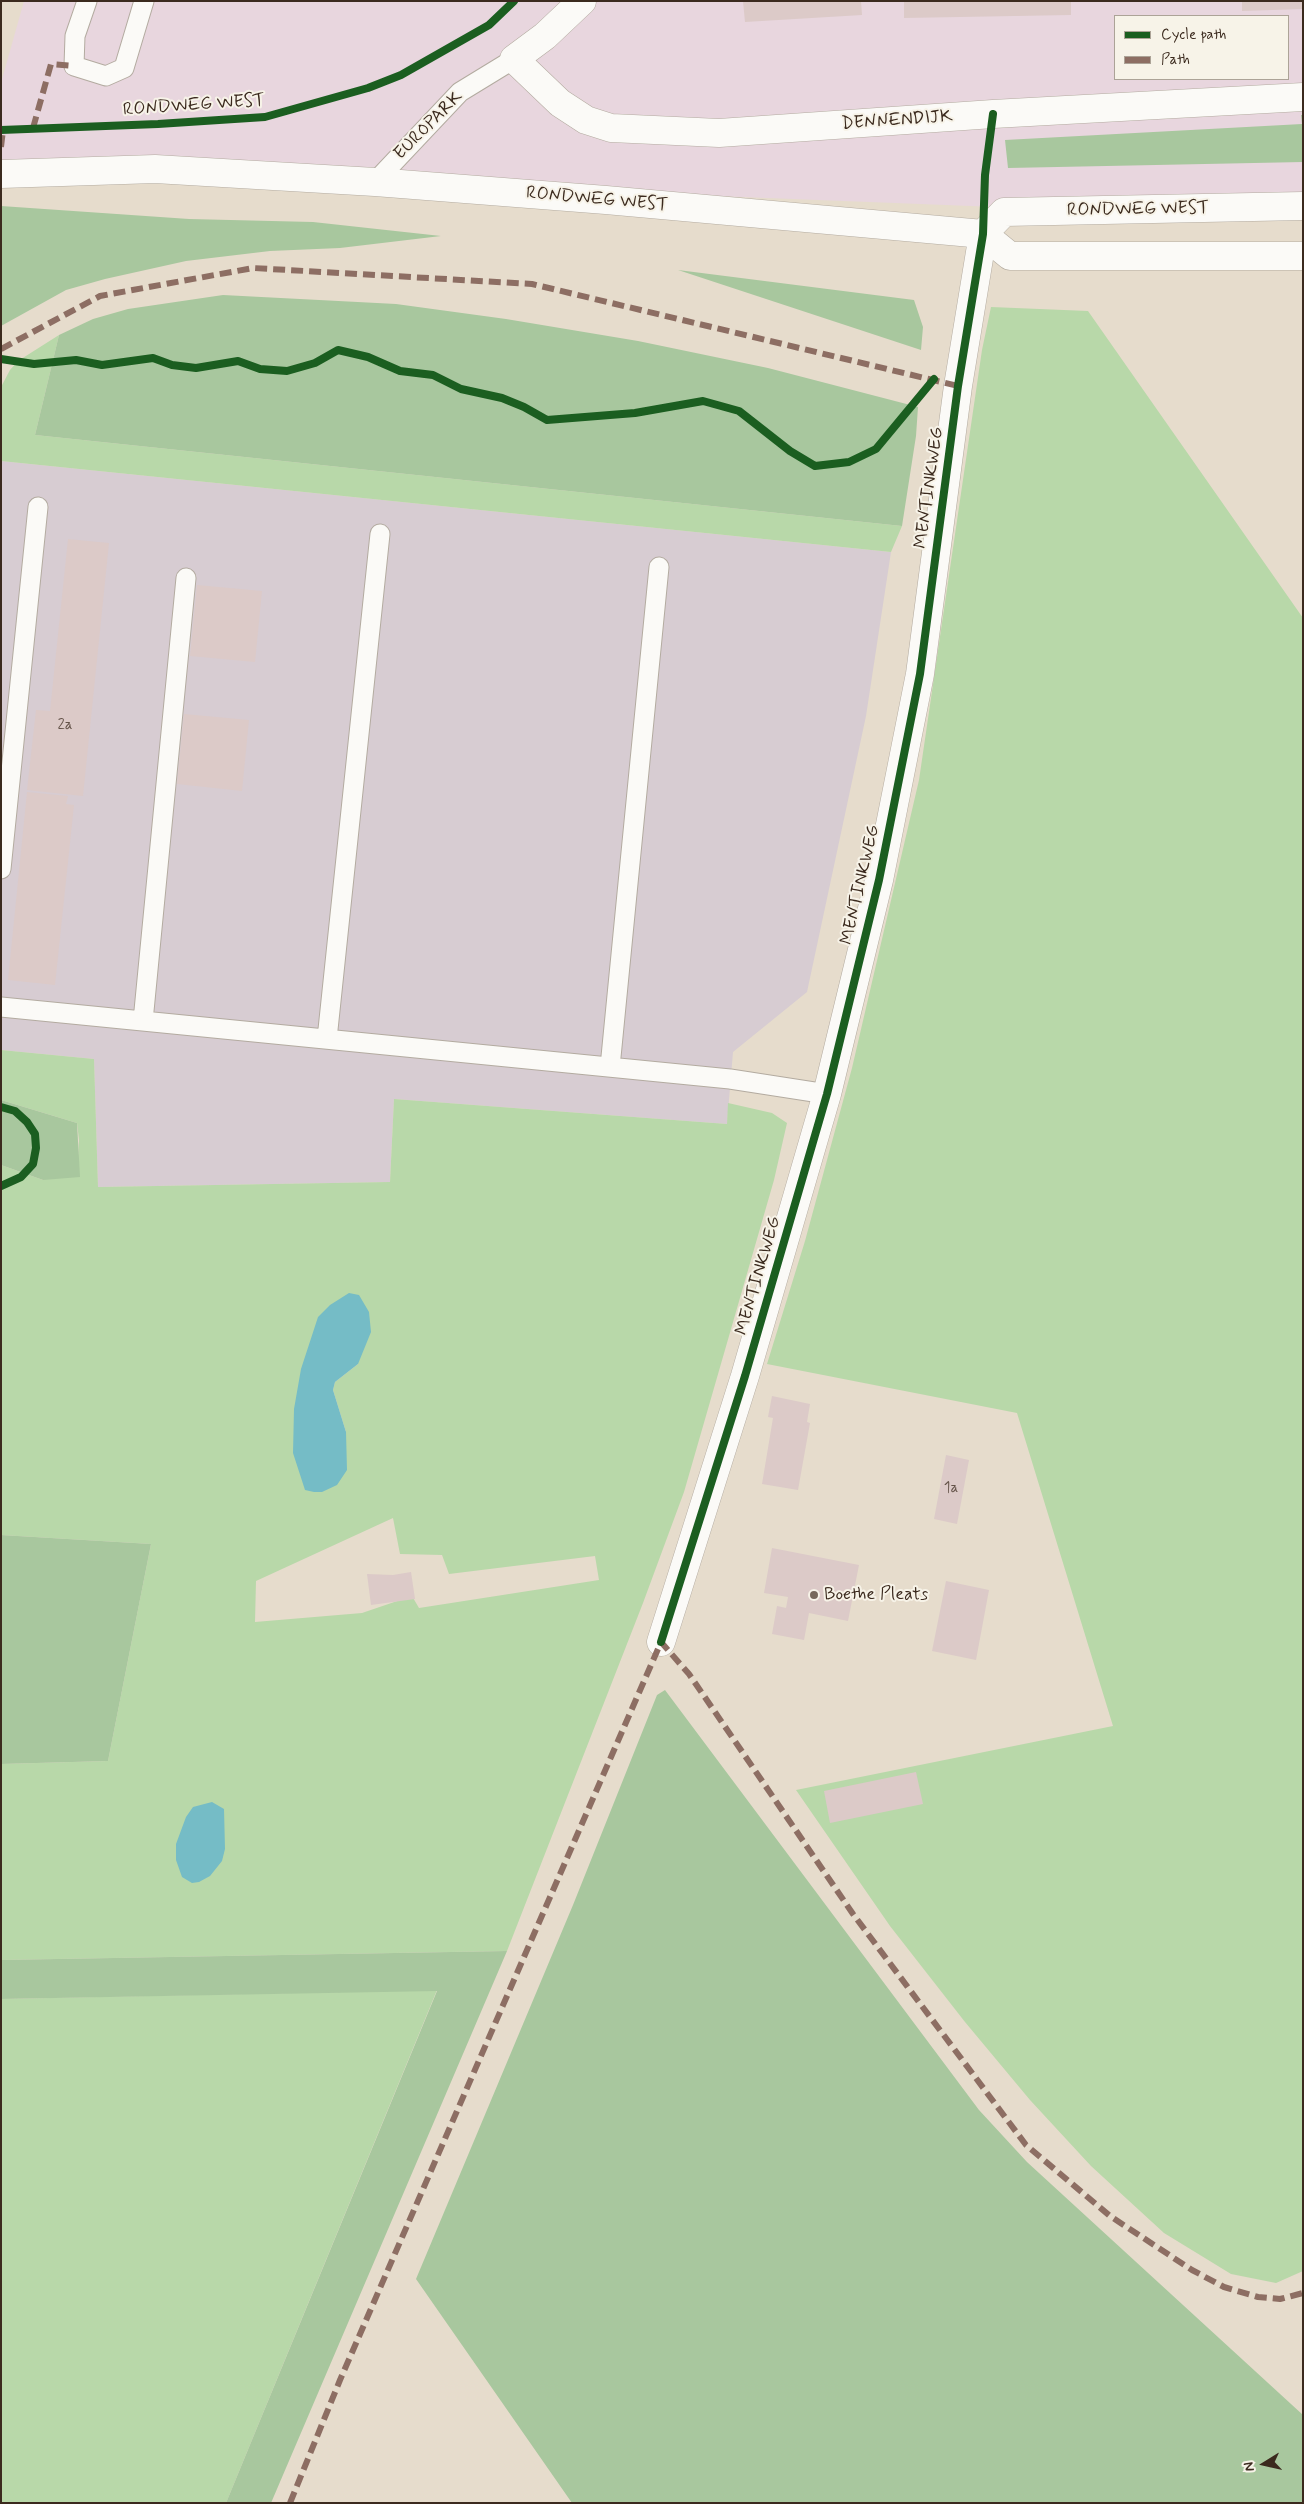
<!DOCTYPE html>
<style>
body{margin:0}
#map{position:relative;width:1304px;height:2504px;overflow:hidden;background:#e6dccc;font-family:Mynerve,sans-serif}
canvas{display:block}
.frame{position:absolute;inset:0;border:2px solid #3b2a1e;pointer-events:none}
.legend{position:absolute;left:1114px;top:15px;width:175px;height:65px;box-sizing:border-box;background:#f7f3e8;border:1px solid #aca397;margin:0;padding:6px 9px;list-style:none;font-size:15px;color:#3b2a1e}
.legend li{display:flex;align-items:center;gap:10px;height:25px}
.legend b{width:25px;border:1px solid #aca397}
.north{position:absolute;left:1239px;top:2439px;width:50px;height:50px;-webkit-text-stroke:4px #f7f3e8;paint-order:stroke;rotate:260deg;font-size:14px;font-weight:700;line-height:20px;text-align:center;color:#3b2a1e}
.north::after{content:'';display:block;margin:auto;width:18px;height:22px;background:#3b2a1e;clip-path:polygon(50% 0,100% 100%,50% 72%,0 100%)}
</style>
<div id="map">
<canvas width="1304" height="2504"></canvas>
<div class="frame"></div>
<ul class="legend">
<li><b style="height:6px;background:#1b5e20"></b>Cycle path</li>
<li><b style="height:6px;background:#8d6e63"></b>Path</li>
</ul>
<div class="north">N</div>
</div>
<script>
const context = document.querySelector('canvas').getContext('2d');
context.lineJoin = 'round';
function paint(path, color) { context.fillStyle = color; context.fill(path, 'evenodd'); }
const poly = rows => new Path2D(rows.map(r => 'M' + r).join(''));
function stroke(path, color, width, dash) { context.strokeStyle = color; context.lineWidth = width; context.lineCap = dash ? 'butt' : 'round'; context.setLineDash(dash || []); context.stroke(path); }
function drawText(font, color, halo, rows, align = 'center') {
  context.font = font + ' Mynerve,sans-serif'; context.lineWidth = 4; context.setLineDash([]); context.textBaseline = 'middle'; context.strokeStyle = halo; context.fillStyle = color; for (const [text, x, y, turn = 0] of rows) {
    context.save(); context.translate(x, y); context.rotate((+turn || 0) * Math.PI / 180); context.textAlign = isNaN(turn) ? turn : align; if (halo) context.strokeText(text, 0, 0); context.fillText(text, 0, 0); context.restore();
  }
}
paint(poly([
 [24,1,1303,1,1303,219,1,168,1,83],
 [1115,16,1288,16,1288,79,1115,79]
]), '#e8d6de');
paint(poly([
 [1,461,891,552,866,716,807,992,733,1052,727,1124,394,1099,390,1182,98,1187,94,1059,1,1050]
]), '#d7ccd2');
paint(poly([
 [991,307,1088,311,1303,618,1303,2271,1276,2283,1231,2274,1164,2233,1091,2166,1030,2100,965,2022,890,1926,796,1790,1113,1726,1017,1413,767,1364,805,1241,852,1068,919,780,982,350],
 [59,335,35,435,902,526,891,552,1,461,1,387,10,370,18,361],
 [1,1050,94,1059,98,1187,390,1182,394,1099,727,1124,728,1103,772,1113,787,1123,774,1180,684,1492,643,1603,507,1951,1,1960,1,1764,108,1761,151,1544,1,1535,1,1165,43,1180,78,1159,79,1140,77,1123,1,1100],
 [358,1364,335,1382,333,1390,346,1432,301,1369],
 [393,1518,400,1554,442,1555,449,1574,595,1556,599,1580,419,1608,412,1596,362,1613,255,1622,256,1581],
 [437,1990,226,2503,1,2503,1,1999]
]), '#b8d8a9');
paint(poly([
 [1301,115,1303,115,1303,162,1008,168,1005,140,1302,124],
 [1,206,189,219,313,222,441,236,340,248,270,251,186,261,105,279,66,290,1,326],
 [678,270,914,300,923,327,921,350],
 [223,295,396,304,506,319,638,341,768,368,918,407,916,436,902,526,35,435,59,335,93,319,128,309],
 [1,1100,77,1123,80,1177,43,1180,1,1165],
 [1,1535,151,1544,108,1761,1,1764],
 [665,1690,979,2110,1027,2162,1303,2415,1303,2503,572,2503,416,2279,573,1905,657,1695],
 [507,1951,271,2503,226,2503,437,1991,1,1999,1,1960]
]), '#a8c79e');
paint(poly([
 [349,1293,359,1295,369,1312,371,1332,358,1364,335,1382,333,1390,346,1432,347,1470,337,1485,322,1492,314,1492,305,1490,293,1453,294,1409,301,1369,318,1317,330,1305],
 [212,1802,224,1809,225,1849,222,1861,210,1876,199,1882,192,1883,182,1877,176,1860,176,1844,186,1817,193,1807]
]), '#75bcc6');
paint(poly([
 [743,1,861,1,862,15,745,22],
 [904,1,1071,1,1071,15,904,18],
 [1242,1,1303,1,1303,9,1242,11],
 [68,539,109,543,83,796,27,790,36,710,50,711],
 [197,585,262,591,255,662,190,656],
 [184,714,249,720,242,791,177,784],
 [27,792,68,796,66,804,74,805,55,985,8,980],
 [772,1396,810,1404,807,1422,810,1423,798,1490,762,1484,773,1418,768,1417],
 [946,1455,969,1460,957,1524,934,1519],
 [772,1548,859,1565,848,1621,809,1613,804,1640,772,1634,777,1606,786,1608,788,1597,764,1593],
 [411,1572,415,1599,371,1605,367,1574,393,1575],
 [946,1581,989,1590,976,1660,932,1651],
 [916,1772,923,1804,830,1823,824,1791]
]), '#dccac8');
const lane = poly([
 [87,1,75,36,74,66,106,76,124,68,144,1],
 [375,182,460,92,514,59],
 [1,869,38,507],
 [1,1007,730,1079,827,1094],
 [143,1021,186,578],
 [327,1039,380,534],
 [610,1067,659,567]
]);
const street = poly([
 [582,1,545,36,514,59,560,103,586,120,611,128,719,133,993,114,1303,97],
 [661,1642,745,1376,827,1094,879,880,920,674,958,386,983,234]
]);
const primary = poly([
 [1,174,155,169,375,182,606,200,983,234,1010,256,1303,256],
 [983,234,1004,212,1303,206]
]);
stroke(lane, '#b3aba0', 21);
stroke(street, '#b3aba0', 29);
stroke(primary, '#b3aba0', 29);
stroke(lane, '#fbfaf7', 19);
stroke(street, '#fbfaf7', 28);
stroke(primary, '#fbfaf7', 28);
stroke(poly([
 [33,128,51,64,74,66],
 [1,147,3,130],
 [1,349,100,296,253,268,532,284,958,386],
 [290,2503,340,2380,661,1642,689,1674,853,1914,1026,2145,1110,2216,1192,2270,1224,2287,1258,2297,1280,2299,1303,2293]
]), '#8d6e63', 6, [12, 6]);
stroke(poly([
 [1,130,158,124,265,117,368,88,401,75,489,25,514,1],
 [1,359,34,364,76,360,102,365,153,358,172,365,196,368,238,361,260,369,287,371,315,363,338,350,368,357,400,371,433,375,461,389,502,398,524,407,547,420,635,413,703,401,739,411,790,451,815,466,849,462,876,449,934,379],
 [1,1107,15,1111,27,1122,35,1134,36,1148,33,1164,21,1177,1,1186],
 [661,1642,745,1376,827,1094,879,880,920,674,958,386,983,234,985,175,993,114]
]), '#1b5e20', 8);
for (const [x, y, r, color] of [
 [814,1595,5,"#77685b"]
]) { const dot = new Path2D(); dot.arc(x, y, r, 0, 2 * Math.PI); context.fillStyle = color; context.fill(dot); stroke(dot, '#f7f3e8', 2); }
drawText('15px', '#635248', null, [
 ["2a",65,726],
 ["1a",951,1489]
]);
drawText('18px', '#3b2a1e', '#f7f3e8', [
 ["RONDWEG WEST",194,106,-4],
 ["DENNENDIJK",897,121,-4],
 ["EUROPARK",429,126,-45],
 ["RONDWEG WEST",597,200,5],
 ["RONDWEG WEST",1138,210,-1],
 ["MENTINKWEG",930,488,-82],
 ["MENTINKWEG",861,885,-77],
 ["MENTINKWEG",759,1276,-74]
]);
drawText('18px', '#3b2a1e', '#f7f3e8', [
 ["Boethe Pleats",824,1595]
], 'left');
</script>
